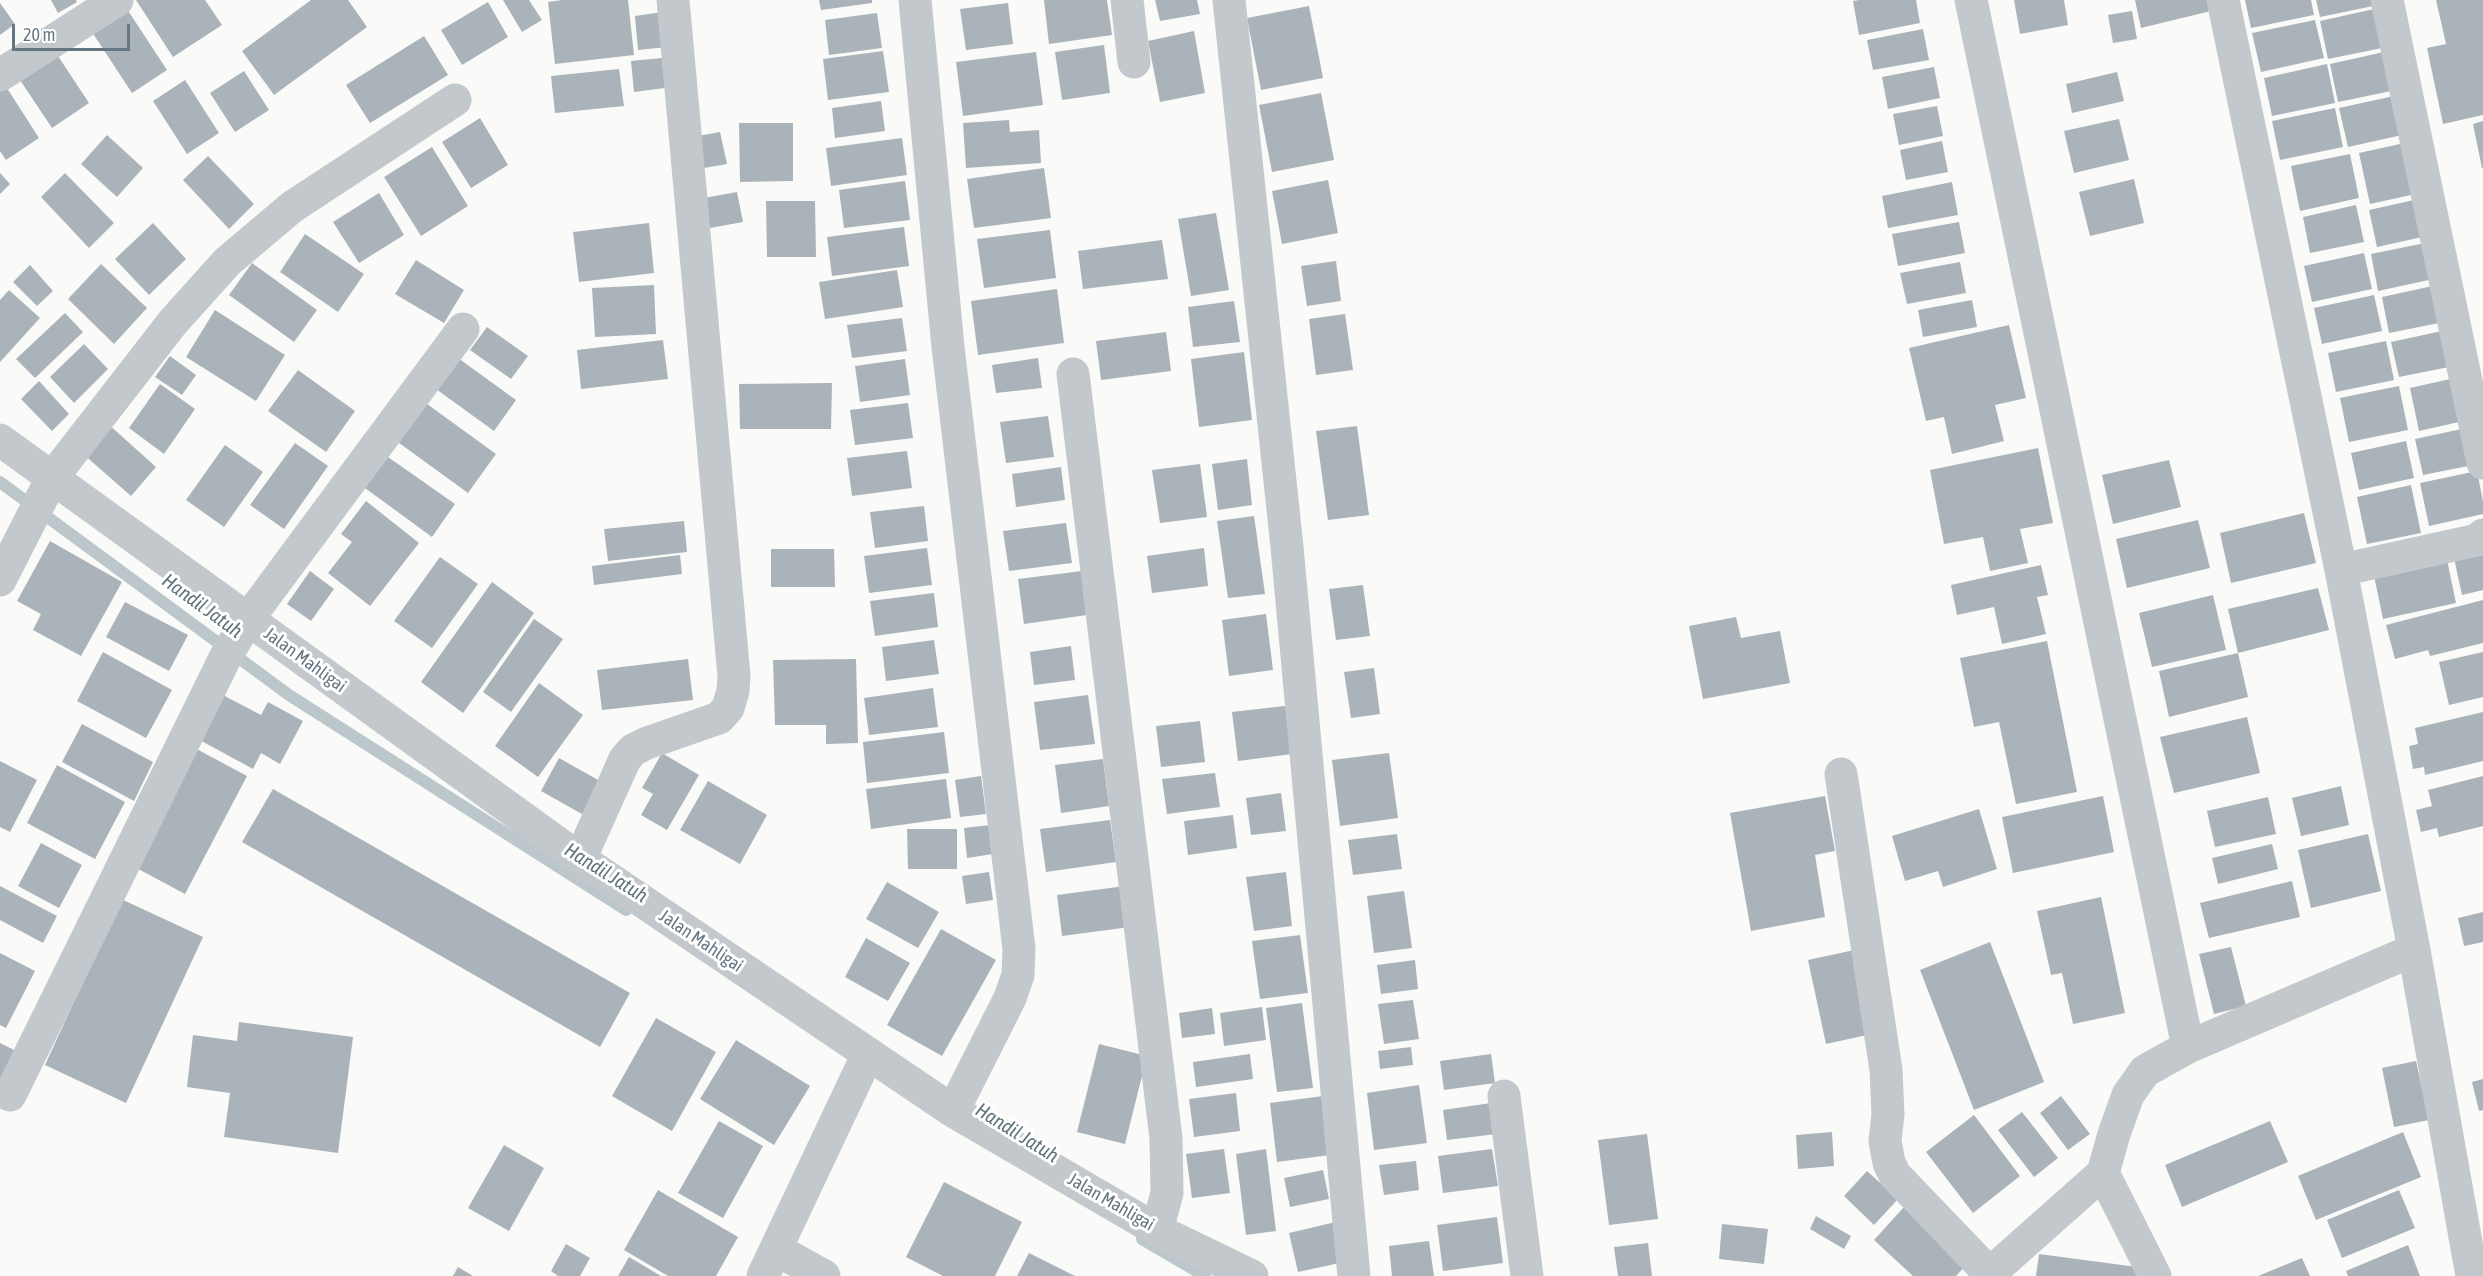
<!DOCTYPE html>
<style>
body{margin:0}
#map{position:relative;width:2483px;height:1276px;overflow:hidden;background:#fafaf8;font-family:"Asap Condensed",sans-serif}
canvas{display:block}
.scale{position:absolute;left:12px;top:24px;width:118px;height:27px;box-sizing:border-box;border:3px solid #657683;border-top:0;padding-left:8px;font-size:18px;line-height:21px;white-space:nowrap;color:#657683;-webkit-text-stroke:4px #fff;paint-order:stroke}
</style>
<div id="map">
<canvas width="2483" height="1276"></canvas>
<div class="scale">20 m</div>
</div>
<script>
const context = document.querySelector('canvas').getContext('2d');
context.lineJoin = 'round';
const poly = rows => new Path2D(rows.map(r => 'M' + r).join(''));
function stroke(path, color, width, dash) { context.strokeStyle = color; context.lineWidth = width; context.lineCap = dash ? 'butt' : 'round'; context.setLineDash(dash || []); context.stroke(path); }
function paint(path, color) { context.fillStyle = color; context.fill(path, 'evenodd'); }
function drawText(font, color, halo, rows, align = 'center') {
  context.font = font + ' "Asap Condensed",sans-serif'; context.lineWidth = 6; context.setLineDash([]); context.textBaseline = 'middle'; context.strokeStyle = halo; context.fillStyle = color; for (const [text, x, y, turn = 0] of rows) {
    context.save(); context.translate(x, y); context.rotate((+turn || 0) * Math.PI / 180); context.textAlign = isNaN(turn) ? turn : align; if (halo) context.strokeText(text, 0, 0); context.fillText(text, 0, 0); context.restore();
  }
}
stroke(poly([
 [0,482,289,695,626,910],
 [1142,1239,1205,1276]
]), '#bbc7cb', 12);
paint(poly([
 [51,0,76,0,77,2,58,13],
 [136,0,205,0,222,25,173,57],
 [311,0,348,0,367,27,274,95,242,51],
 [503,0,529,0,542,20,522,32],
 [562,0,628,0,634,55,555,64,548,2],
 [819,0,872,0,872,3,821,10],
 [1044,0,1107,0,1112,35,1049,44],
 [1155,0,1197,0,1200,14,1160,21],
 [1859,0,1916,0,1920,23,1859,35,1853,1],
 [2014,0,2064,0,2068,25,2020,34],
 [2135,0,2217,0,2219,9,2141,28],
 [2245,0,2311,0,2314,15,2251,28],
 [2316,0,2382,0,2383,4,2320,17],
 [2436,0,2483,0,2483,115,2443,124,2427,48,2446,44],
 [488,2,508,37,462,65,441,30],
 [0,3,15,24,0,35],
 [1008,3,1013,44,966,50,960,9],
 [125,6,167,70,132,93,90,29],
 [1309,6,1323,78,1261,90,1247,18],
 [2383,7,2392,46,2328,59,2320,21],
 [2132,11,2137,39,2113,43,2108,15],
 [663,12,667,47,638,50,635,16],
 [877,13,882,48,829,55,825,20],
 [2315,20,2324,58,2261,72,2252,33],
 [1923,29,1929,60,1873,70,1867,40],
 [1194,31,1205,93,1160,102,1148,41],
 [424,36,448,75,370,123,346,85],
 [1104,45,1110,93,1062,100,1055,52],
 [2393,50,2401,89,2338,102,2330,64],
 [883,51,889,92,828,100,823,59],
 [1036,52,1043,105,963,116,956,62],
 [56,53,89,103,52,128,18,77],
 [662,58,665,88,634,92,631,61],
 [2327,64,2335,103,2272,116,2264,78],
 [1934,67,1940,98,1888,109,1882,77],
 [619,69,624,106,555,113,551,76],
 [244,71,269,110,235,132,210,93],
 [2117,72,2124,101,2072,113,2066,84],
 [185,80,219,133,187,154,153,101],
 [5,85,39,138,6,160,0,151,0,88],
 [1321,93,1334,160,1272,172,1259,105],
 [2403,94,2411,133,2348,147,2339,108],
 [881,101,885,131,835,138,832,108],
 [1937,106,1943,136,1899,145,1893,114],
 [2335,108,2343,147,2280,160,2272,121],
 [480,118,508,165,471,188,442,142],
 [2119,119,2129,160,2074,173,2064,131],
 [1009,120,1010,132,1039,130,1041,163,966,168,963,123],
 [2483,121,2483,168,2482,168,2473,124],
 [739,123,793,123,793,181,740,182],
 [720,132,727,164,704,168,698,136],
 [107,135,143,168,117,197,81,164],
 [902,138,907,175,831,186,826,148],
 [1942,141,1948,172,1906,180,1900,150],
 [2409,142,2420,193,2370,204,2359,153],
 [432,147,468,206,421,236,384,177],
 [2350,154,2359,198,2300,211,2291,166],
 [208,156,254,204,229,229,183,180],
 [1044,168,1051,218,974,228,967,179],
 [0,173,10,184,0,194],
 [65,173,114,223,89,248,41,197],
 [2134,179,2144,223,2090,236,2079,192],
 [1328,180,1338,233,1282,244,1272,191],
 [905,181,910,220,844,228,839,190],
 [1952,182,1958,215,1888,228,1882,196],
 [737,192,743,222,710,228,704,198],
 [379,193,404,235,359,263,333,222],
 [2423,198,2431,235,2377,247,2369,210],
 [766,201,815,201,816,257,767,257],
 [2356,205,2364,242,2310,253,2303,217],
 [1216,213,1229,290,1191,296,1178,219],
 [1959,222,1965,253,1898,266,1892,234],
 [153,223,186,259,149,295,115,259],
 [649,223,654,273,579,282,573,232],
 [904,227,909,266,832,276,827,237],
 [1050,230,1056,278,984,288,977,239],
 [305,234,364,274,338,312,280,272],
 [1162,240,1168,279,1083,289,1078,251],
 [2430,242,2438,278,2378,291,2371,254],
 [2364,253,2372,289,2312,302,2304,266],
 [416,260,464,290,444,323,395,294],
 [1336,261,1341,301,1307,306,1301,266],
 [1960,262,1966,293,1907,304,1900,273],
 [252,263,317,310,294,342,229,295],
 [101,264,147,308,114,344,68,299],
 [30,265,53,291,37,306,13,282],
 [897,270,903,307,825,319,819,282],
 [2442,284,2449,321,2389,333,2382,297],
 [654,285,656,334,595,337,592,288],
 [1057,289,1064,343,978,355,971,301],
 [9,290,40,318,0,362,0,300],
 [2374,295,2382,331,2322,344,2314,308],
 [1972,300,1977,327,1923,337,1918,310],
 [1234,301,1240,342,1193,347,1188,307],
 [215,310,285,355,256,401,186,357],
 [65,313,83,332,35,378,16,359],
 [1345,314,1353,370,1316,375,1309,319],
 [902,318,907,351,852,358,847,325],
 [2009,325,2026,398,1995,405,2004,441,1952,454,1944,417,1926,421,1909,348],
 [487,327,528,356,511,379,470,350],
 [2451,329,2459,365,2399,377,2391,342],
 [1166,332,1171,371,1101,380,1096,341],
 [663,340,668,379,581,389,577,350],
 [2386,341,2394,380,2336,392,2328,353],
 [84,344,108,369,74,403,50,377],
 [1244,352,1252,420,1199,427,1191,359],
 [170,356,196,375,182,395,155,377],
 [458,358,516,400,494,431,436,389],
 [1038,358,1042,388,996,393,992,365],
 [905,359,910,395,860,402,855,366],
 [298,370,355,411,326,452,268,411],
 [2459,377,2468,420,2419,431,2410,388],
 [39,381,69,414,52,431,21,399],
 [832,383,831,429,740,429,739,384],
 [160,384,195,409,164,454,129,428],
 [2399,386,2408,430,2349,442,2340,398],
 [423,401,496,454,468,493,395,440],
 [908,403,913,438,855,445,850,410],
 [1048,416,1054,457,1006,463,1000,422],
 [107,423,156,467,131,496,82,453],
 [1357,426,1369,515,1328,520,1316,431],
 [2471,427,2478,464,2423,475,2415,439],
 [2406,441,2414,478,2359,490,2351,453],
 [295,443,328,466,284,529,250,505],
 [225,445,263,472,224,527,186,500],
 [2038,448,2053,523,2020,529,2028,563,1990,571,1983,537,1944,544,1930,470],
 [907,451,912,488,852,496,847,458],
 [388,457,455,504,432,537,365,488],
 [1247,459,1252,505,1218,510,1212,464],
 [2169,460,2181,507,2113,524,2102,475],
 [1200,464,1207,517,1160,523,1152,470],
 [1061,467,1065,500,1016,507,1012,474],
 [2477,471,2483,501,2483,514,2429,526,2420,483],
 [2411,485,2421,533,2367,544,2357,497],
 [366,501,419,543,370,606,328,573,352,542,341,534],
 [924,506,928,541,875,548,870,512],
 [2304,513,2316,563,2231,583,2220,533],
 [1254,516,1265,594,1228,598,1217,521],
 [2198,520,2210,568,2127,588,2116,539],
 [684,521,687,552,608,561,604,529],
 [1066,523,1072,563,1009,571,1003,531],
 [50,541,122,582,81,656,33,630,41,614,17,601],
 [2483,543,2483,590,2462,595,2452,549],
 [927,548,932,585,869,593,864,556],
 [1204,548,1208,586,1152,593,1147,556],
 [771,549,834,549,835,587,771,587],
 [680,555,682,574,594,585,592,566],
 [2446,555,2456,603,2383,619,2373,571],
 [440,557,478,584,432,648,394,621],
 [2041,565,2048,595,2037,597,2046,634,2002,644,1994,607,1957,615,1951,585],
 [310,571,334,589,311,621,287,604],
 [1082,571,1087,615,1024,624,1018,579],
 [492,582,534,613,463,713,421,682],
 [1363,585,1370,636,1336,640,1329,589],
 [2318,588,2329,630,2238,653,2228,609],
 [934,593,938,627,875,636,870,601],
 [2213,595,2226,650,2152,667,2139,613],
 [2483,600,2483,643,2430,656,2428,650,2395,659,2386,625],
 [125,602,188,635,169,671,106,637],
 [1266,614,1273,670,1229,676,1222,620],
 [1736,617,1741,638,1780,631,1790,683,1703,699,1689,626],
 [534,619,563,639,511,712,483,692],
 [934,640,939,674,886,681,882,647],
 [2047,641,2077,792,2016,804,1999,722,1974,727,1960,658],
 [1071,646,1075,680,1034,685,1030,652],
 [103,652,172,690,146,738,77,701],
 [2483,652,2483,697,2449,705,2439,662],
 [2238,653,2248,697,2169,717,2159,671],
 [688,659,693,700,602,710,597,670],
 [856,659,858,743,826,744,826,725,775,725,773,660],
 [1374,668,1380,714,1351,718,1344,672],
 [539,683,583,715,538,777,495,746],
 [933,688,938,727,869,735,864,698],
 [219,693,261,715,268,702,303,721,280,764,261,753,253,769,196,738],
 [1088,695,1095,744,1040,750,1034,702],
 [1293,705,1300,753,1238,761,1232,712],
 [2483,712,2483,761,2425,775,2424,767,2413,769,2409,746,2418,744,2415,728],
 [2247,717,2260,773,2174,793,2160,737],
 [1200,721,1205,762,1161,767,1156,726],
 [82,724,153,762,134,801,62,762],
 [944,732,949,773,867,783,863,742],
 [191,746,247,776,185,894,129,864],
 [662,753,699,775,667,830,641,815,653,794,642,788],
 [1389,753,1398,818,1340,826,1332,760],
 [559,758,607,785,589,818,541,791],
 [1103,759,1109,806,1061,813,1055,765],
 [0,761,37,780,10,832,0,827],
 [57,765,125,802,95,859,27,823],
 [1215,773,1220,807,1167,814,1162,779],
 [981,776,986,814,960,817,955,780],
 [2483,776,2483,826,2439,837,2437,828,2421,832,2416,810,2432,806,2428,790],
 [946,779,951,818,871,829,866,789],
 [708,781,767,815,740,864,680,830],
 [2341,786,2349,825,2301,836,2292,798],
 [273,789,630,993,600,1047,242,842],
 [1281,793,1286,831,1251,835,1246,798],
 [1825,796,1835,851,1815,855,1825,917,1751,931,1730,813],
 [2103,796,2114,852,2013,873,2002,817],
 [2268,797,2276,834,2215,847,2207,811],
 [1979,809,1997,869,1943,887,1938,871,1905,881,1892,836],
 [1233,815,1237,848,1188,855,1184,821],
 [1110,820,1116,862,1046,872,1040,829],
 [990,825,993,854,967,858,964,828],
 [907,829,957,829,957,869,908,869],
 [1397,834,1402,869,1353,875,1348,840],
 [2368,834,2381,891,2311,908,2298,850],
 [41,843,82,865,59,908,18,886],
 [2272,844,2278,869,2218,884,2212,858],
 [989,872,993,900,966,904,962,876],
 [1286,872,1292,926,1254,931,1246,877],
 [2292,881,2300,917,2209,938,2200,903],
 [887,882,939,912,918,948,866,919],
 [0,886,57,916,43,943,0,920],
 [1125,886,1130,927,1062,936,1057,895],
 [1404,891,1412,948,1374,953,1367,896],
 [2101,897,2125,1013,2073,1024,2062,973,2051,975,2037,911],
 [121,899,203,937,126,1103,45,1065],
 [2483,912,2483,942,2464,946,2458,918],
 [941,929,996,960,942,1056,887,1025],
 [1300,935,1308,993,1260,999,1252,941],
 [866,938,910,963,888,1001,845,977],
 [1990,942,2044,1082,1974,1110,1920,970],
 [2231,947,2246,1006,2214,1014,2199,954],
 [1859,949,1876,1033,1826,1044,1808,960],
 [0,953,35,971,6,1028,0,1025],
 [1415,960,1418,989,1381,994,1377,965],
 [1413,1000,1419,1039,1384,1044,1378,1004],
 [1302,1003,1313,1088,1277,1092,1266,1008],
 [1262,1007,1266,1040,1224,1046,1220,1013],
 [1212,1008,1215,1034,1182,1038,1179,1013],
 [656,1018,716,1052,672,1131,612,1096],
 [239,1022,353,1037,338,1153,224,1137,230,1093,187,1087,193,1035,237,1041],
 [736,1040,810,1086,774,1145,700,1099],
 [0,1043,16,1051,0,1081],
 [1099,1044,1147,1056,1125,1144,1077,1132],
 [1411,1047,1413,1065,1380,1069,1378,1051],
 [1250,1054,1253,1079,1196,1087,1193,1062],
 [1491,1054,1495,1083,1444,1090,1440,1061],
 [2416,1061,2429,1120,2394,1127,2382,1068],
 [2483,1079,2483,1110,2479,1111,2472,1082],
 [1419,1085,1427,1143,1374,1150,1367,1093],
 [1236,1093,1240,1131,1194,1137,1189,1099],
 [1323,1096,1330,1155,1277,1162,1270,1103],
 [2061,1096,2090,1134,2068,1150,2040,1113],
 [1491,1103,1496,1134,1447,1140,1443,1110],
 [2022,1112,2058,1158,2034,1177,1998,1130],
 [1974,1115,2020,1176,1973,1213,1926,1152],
 [719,1121,763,1146,723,1218,678,1193],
 [2270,1121,2288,1162,2182,1207,2165,1165],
 [1832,1132,1834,1166,1798,1169,1796,1135],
 [2403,1132,2421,1177,2316,1220,2298,1176],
 [1647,1134,1658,1219,1609,1225,1598,1140],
 [504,1145,544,1168,509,1231,468,1208],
 [1224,1149,1230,1193,1192,1198,1186,1154],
 [1266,1149,1276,1231,1246,1235,1236,1154],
 [1492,1149,1498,1186,1443,1193,1438,1156],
 [1416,1161,1419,1190,1384,1195,1379,1165],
 [1323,1170,1329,1199,1290,1207,1284,1178],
 [1867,1171,1898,1199,1874,1225,1844,1196],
 [944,1182,1022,1222,995,1276,943,1276,906,1257],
 [658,1190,738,1237,716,1276,668,1276,624,1250],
 [2399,1190,2415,1228,2342,1258,2327,1220],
 [1905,1206,1967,1264,1956,1276,1913,1276,1874,1240],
 [1816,1216,1851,1236,1844,1249,1810,1229],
 [1497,1217,1503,1263,1443,1271,1437,1225],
 [1340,1221,1349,1261,1298,1272,1289,1233],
 [1722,1224,1768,1229,1764,1264,1719,1259],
 [1429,1241,1434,1276,1392,1276,1389,1246],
 [1648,1243,1652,1276,1618,1276,1614,1247],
 [566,1244,590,1258,580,1276,558,1276,551,1271],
 [2408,1245,2420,1276,2348,1276,2346,1271],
 [1029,1253,1075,1276,1017,1276],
 [2039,1254,2137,1267,2136,1276,2036,1276],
 [629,1257,661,1276,618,1276],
 [2302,1258,2310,1276,2258,1276],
 [458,1267,473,1276,453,1276]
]), '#aab3b9');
stroke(poly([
 [915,0,948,347,1019,949,1018,975,1010,998,953,1111],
 [1127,0,1134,62],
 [1229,0,1287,547,1354,1276],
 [1971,0,2188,1047],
 [2223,0,2341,570,2414,950,2472,1276],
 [2387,0,2483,463],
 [0,75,117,0],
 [1073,374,1166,1138,1167,1193,1157,1230],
 [0,440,580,859,953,1111,1157,1230,1252,1276],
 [2341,570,2477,540,2483,535],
 [0,580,52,478,173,322,227,262,292,207,455,100],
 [1841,774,1886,1070,1888,1114,1885,1141,1889,1163,1895,1175,1989,1273],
 [580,859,625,759,633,750,647,743,719,718,728,708,733,691,734,676,673,0],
 [10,1095,225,658,248,619,463,329],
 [1504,1096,1527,1276],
 [2103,1173,2155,1276],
 [777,1250,824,1276],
 [763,1276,868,1054],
 [1987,1276,2103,1173,2114,1134,2128,1095,2145,1071,2188,1047,2414,950]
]), '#c3c8cc', 33);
drawText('18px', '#657683', '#fff', [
 ["Jalan Mahligai",305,660,36],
 ["Jalan Mahligai",701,941,34],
 ["Jalan Mahligai",1111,1202,30]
]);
drawText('italic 20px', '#60757c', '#fff', [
 ["Handil Jatuh",202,606,36],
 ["Handil Jatuh",606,873,32],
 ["Handil Jatuh",1017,1133,32]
]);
</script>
